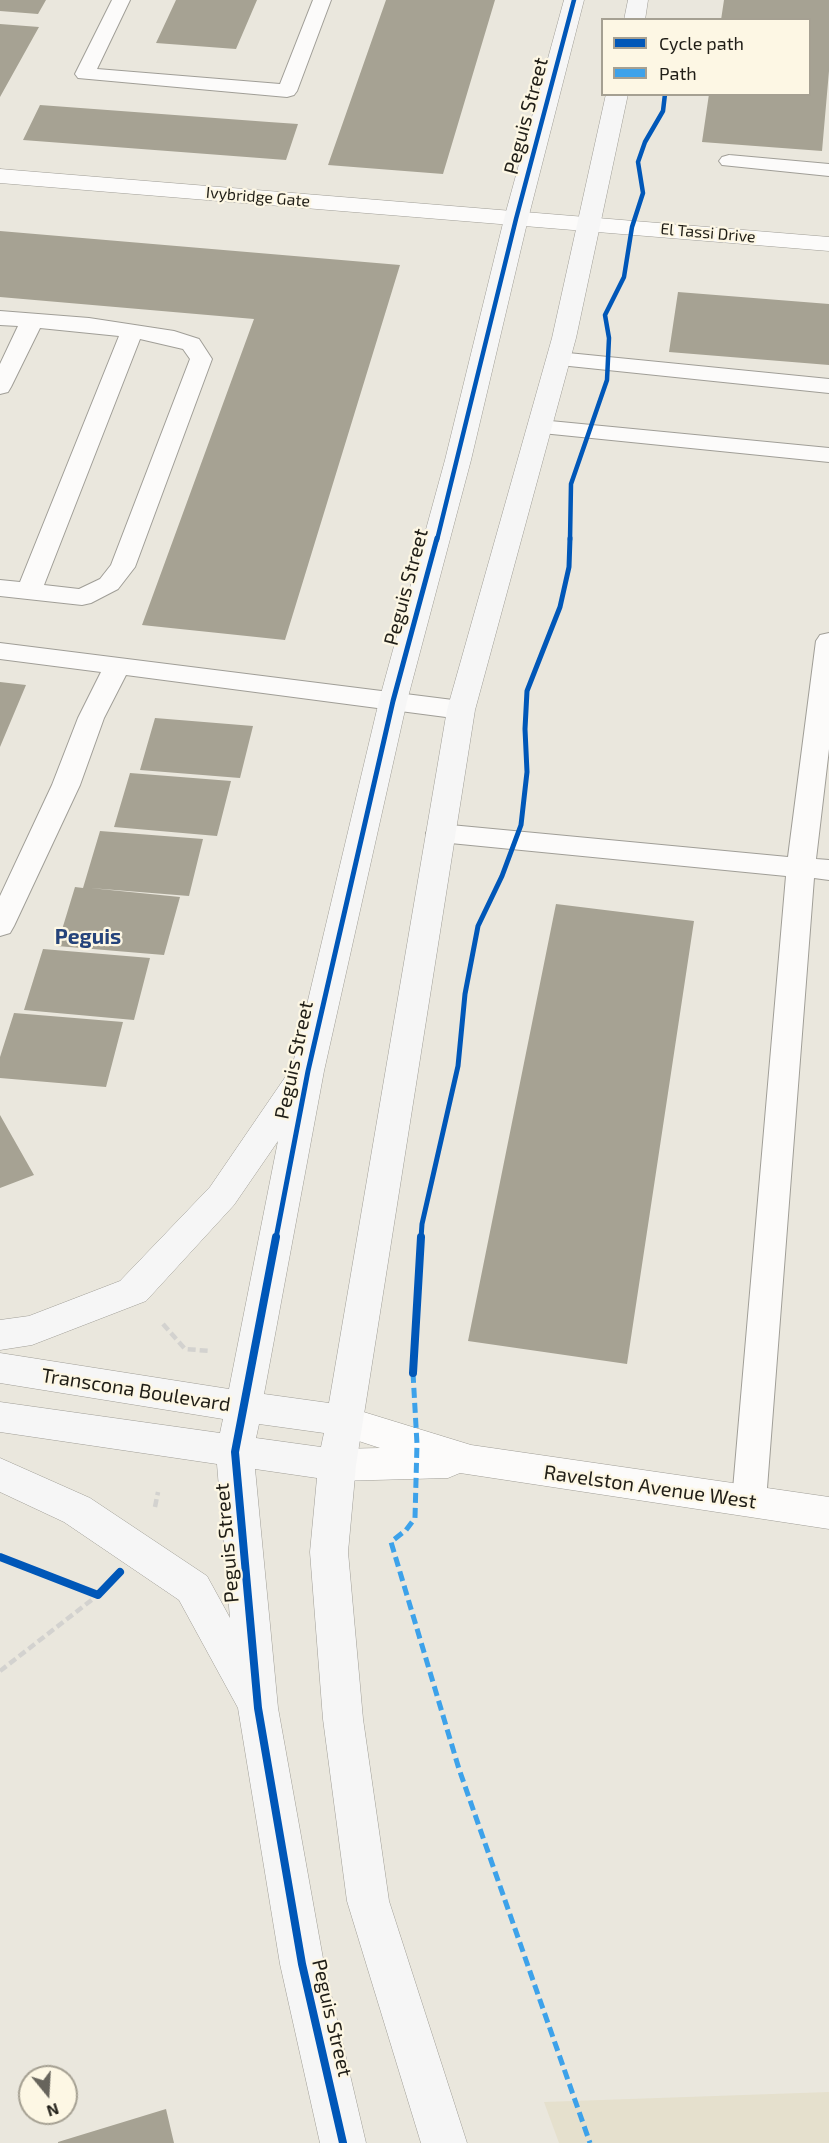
<!DOCTYPE html>
<style>
body{margin:0}
#map{position:relative;width:829px;height:2143px;overflow:hidden;background:#eae7dd;font-family:"Exo 2",sans-serif}
canvas{display:block}
.legend{position:absolute;left:601px;top:18px;width:210px;height:78px;box-sizing:border-box;background:#fdf7e4;border:2px solid #a5a092;margin:0;padding:8px 10px;list-style:none;font-size:18px;color:#201e17}
.legend li{display:flex;align-items:center;gap:12px;height:30px}
.legend b{width:30px;border:2px solid #a5a092}
.north{position:absolute;left:18px;top:2065px;width:60px;height:60px;box-sizing:border-box;background:#fdf7e4;border:2px solid #a5a092;border-radius:50%;rotate:162deg;font-size:16px;font-weight:700;line-height:24px;text-align:center;color:#201e17}
.north::after{content:'';display:block;margin:auto;width:21px;height:27px;background:#67645c;clip-path:polygon(50% 0,100% 100%,50% 72%,0 100%)}
</style>
<div id="map">
<canvas width="829" height="2143"></canvas>
<ul class="legend">
<li><b style="height:8px;background:#0057b8"></b>Cycle path</li>
<li><b style="height:8px;background:#3da2ea"></b>Path</li>
</ul>
<div class="north">N</div>
</div>
<script>
const context = document.querySelector('canvas').getContext('2d');
context.lineJoin = 'round';
function paint(path, color) { context.fillStyle = color; context.fill(path, 'evenodd'); }
const poly = rows => new Path2D(rows.map(r => 'M' + r).join(''));
function stroke(path, color, width, dash) { context.strokeStyle = color; context.lineWidth = width; context.lineCap = dash ? 'butt' : 'round'; context.setLineDash(dash || []); context.stroke(path); }
function drawText(font, color, halo, rows, align = 'center') {
  context.font = font + ' "Exo 2",sans-serif'; context.lineWidth = 4.5; context.setLineDash([]); context.textBaseline = 'middle'; context.strokeStyle = halo; context.fillStyle = color; for (const [text, x, y, turn = 0] of rows) {
    context.save(); context.translate(x, y); context.rotate((+turn || 0) * Math.PI / 180); context.textAlign = isNaN(turn) ? turn : align; if (halo) context.strokeText(text, 0, 0); context.fillText(text, 0, 0); context.restore();
  }
}
paint(poly([
 [829,2092,829,2143,559,2143,544,2102]
]), '#e5e0cd');
paint(poly([
 [0,0,46,0,38,14,0,11],
 [176,0,257,0,236,49,156,43],
 [386,0,495,0,443,174,328,165],
 [724,0,829,0,829,71,822,151,702,142,709,94,810,94,810,20,721,20],
 [0,24,39,27,0,97],
 [40,105,269,122,298,124,286,160,23,140],
 [0,231,400,265,285,640,142,625,254,319,0,297],
 [678,292,829,304,829,365,669,352],
 [0,682,26,685,0,747],
 [155,718,253,726,240,778,140,770],
 [130,773,231,781,217,836,114,827],
 [100,831,203,839,189,896,90,888,180,897,164,955,57,946,75,887,83,888],
 [556,904,694,921,627,1364,468,1341],
 [43,949,150,958,134,1020,24,1010],
 [14,1013,123,1022,106,1087,0,1078,0,1057],
 [0,1115,34,1175,0,1188],
 [166,2109,174,2143,58,2143,58,2142]
]), '#a6a293');
const lane = poly([
 [112,0,130,0,97,69,280,84,313,0,331,0,297,91,294,95,287,97,78,78,75,74,112,0],
 [729,155,829,164,829,176,722,165,719,161,722,157,729,155],
 [0,311,89,318,174,331,199,339,212,359,135,567,118,589,91,603,82,605,0,596,0,580,20,582,119,336,40,328,11,387,8,392,0,394,0,364,18,326,0,325,0,311],
 [140,339,183,349,190,359,111,565,100,579,79,589,44,585,140,339],
 [558,352,829,379,829,393,550,364,547,359,550,354,558,352],
 [540,420,829,448,829,462,532,432,528,427,532,422,540,420],
 [829,633,829,749,816,859,829,860,829,880,814,878,766,1501,761,1511,749,1516,737,1511,732,1501,786,876,440,842,430,840,426,833,430,826,440,824,788,857,816,641,820,635,829,633],
 [0,643,461,701,470,704,474,710,470,716,461,719,126,675,104,718,80,785,14,926,10,933,0,936,0,896,52,785,78,718,101,672,0,659,0,643]
]);
const street = poly([
 [0,169,829,237,829,251,0,183,0,169],
 [344,1406,471,1445,829,1497,829,1529,460,1473,448,1478,337,1481,324,1476,318,1465,324,1454,337,1449,380,1448,331,1432,326,1421,331,1410,344,1406]
]);
const secondary = poly([
 [564,0,584,0,528,219,471,460,407,701,324,1071,264,1394,329,1403,447,710,552,338,606,94,628,94,576,338,475,710,356,1465,348,1552,363,1719,389,1901,467,2143,421,2143,347,1901,323,1719,310,1552,317,1478,255,1469,278,1708,324,1964,366,2143,320,2143,280,1964,238,1708,179,1600,64,1522,0,1492,0,1458,90,1498,207,1576,230,1618,217,1464,0,1432,0,1402,220,1433,223,1419,0,1383,0,1353,229,1389,278,1141,234,1205,146,1301,32,1345,0,1350,0,1320,29,1316,120,1281,210,1187,288,1073,291,1072,379,701,445,460,504,219,564,0],
 [259,1424,324,1433,321,1447,256,1438,259,1424],
 [628,0,648,0,645,20,624,20,628,0]
]);
stroke(lane, '#a09e97', 2);
stroke(street, '#a09e97', 1);
stroke(secondary, '#a09e97', 1);
stroke(poly([
 [163,1324,185,1349,210,1351],
 [155,1507,158,1492],
 [0,1671,98,1595]
]), '#d3d2cf', 4.5, [8, 4]);
paint(lane, '#fcfbfa');
paint(street, '#fcfbfa');
paint(secondary, '#f6f6f6');
stroke(poly([
 [413,1373,417,1444,415,1518,406,1530,391,1542,459,1769,590,2143]
]), '#3da2ea', 5, [10, 5]);
stroke(poly([
 [437,540,516,219,574,0],
 [570,540,571,484,607,380,609,338,605,315,624,277,632,227,643,193,638,162,645,142,663,111,665,94]
]), '#0057b8', 4.5);
stroke(poly([
 [276,1238,308,1071,393,701,437,538],
 [421,1238,422,1224,458,1066,465,994,478,926,502,876,521,825,527,772,525,729,527,691,560,607,569,567,570,538]
]), '#0057b8', 5);
stroke(poly([
 [276,1237,235,1452,258,1708,302,1964,343,2143],
 [413,1373,421,1237],
 [0,1557,98,1595,120,1572]
]), '#0057b8', 8);
drawText('16px', '#201e17', '#fdf7e4', [
 ["Ivybridge Gate",258,197,5],
 ["El Tassi Drive",708,233,5]
]);
drawText('20px', '#201e17', '#fdf7e4', [
 ["Peguis Street",526,116,-75],
 ["Peguis Street",406,587,-75],
 ["Peguis Street",294,1060,-78],
 ["Transcona Boulevard",136,1390,9],
 ["Ravelston Avenue West",650,1487,8],
 ["Peguis Street",227,1543,-95],
 ["Peguis Street",332,2018,77]
]);
drawText('bold 21px', '#25437a', '#fdf7e4', [
 ["Peguis",88,937]
]);
</script>
